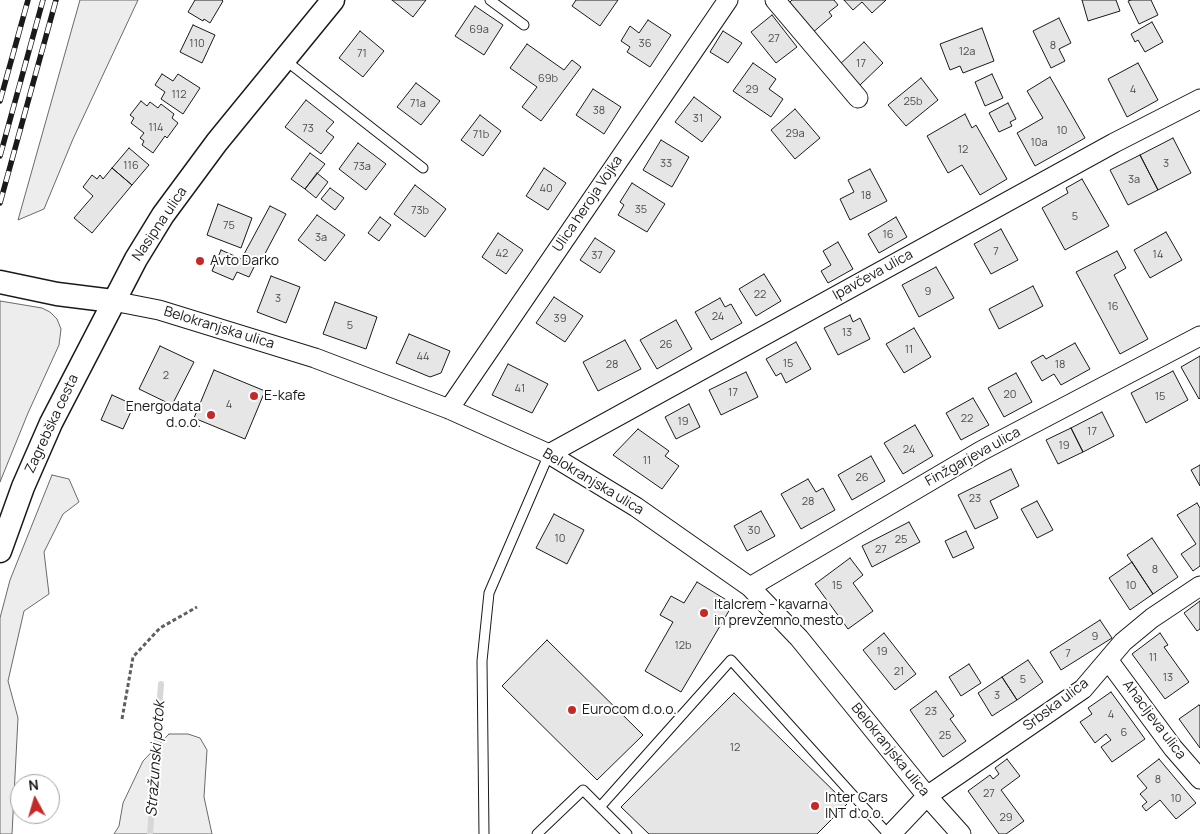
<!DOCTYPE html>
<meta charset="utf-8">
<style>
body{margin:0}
#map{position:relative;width:1200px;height:834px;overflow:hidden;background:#fff;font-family:Manrope,sans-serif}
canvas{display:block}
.north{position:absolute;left:10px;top:774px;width:50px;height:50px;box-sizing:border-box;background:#fff;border:1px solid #a3a3a3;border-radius:50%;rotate:354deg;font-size:14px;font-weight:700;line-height:20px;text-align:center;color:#1a1a1a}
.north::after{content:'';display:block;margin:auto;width:18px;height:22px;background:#c62828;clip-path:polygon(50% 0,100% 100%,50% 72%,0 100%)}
</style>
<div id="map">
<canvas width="1200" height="834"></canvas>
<div class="north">N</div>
</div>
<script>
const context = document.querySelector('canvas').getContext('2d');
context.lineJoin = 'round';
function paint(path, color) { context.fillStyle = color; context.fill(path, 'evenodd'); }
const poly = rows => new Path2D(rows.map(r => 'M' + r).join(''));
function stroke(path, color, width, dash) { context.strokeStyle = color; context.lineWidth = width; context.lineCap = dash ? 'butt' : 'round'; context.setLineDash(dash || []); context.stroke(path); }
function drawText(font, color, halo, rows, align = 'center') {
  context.font = font + ' Manrope,sans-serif'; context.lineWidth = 4; context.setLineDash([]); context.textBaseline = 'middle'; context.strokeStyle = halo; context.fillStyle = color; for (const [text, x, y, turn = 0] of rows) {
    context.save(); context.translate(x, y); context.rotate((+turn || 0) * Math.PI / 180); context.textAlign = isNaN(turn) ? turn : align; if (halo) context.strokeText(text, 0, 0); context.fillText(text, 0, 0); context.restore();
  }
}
const built = poly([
 [80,0,138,0,73,139,44,209,18,220,80,0],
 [0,301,42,308,50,312,57,319,61,329,59,345,28,413,0,482,0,301],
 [52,475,69,479,79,502,63,514,44,552,49,594,24,611,8,681,18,718,12,834,0,834,0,618,10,580,52,475],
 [169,734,188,734,200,738,207,750,204,797,212,834,114,834,119,826,123,803,143,761,169,734]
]);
paint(built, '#ededed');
stroke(built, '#6a6a6a', 1);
stroke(poly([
 [150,834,161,684]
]), '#d7d7d7', 6);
const building = poly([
 [195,0,222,0,223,1,210,23,204,19,203,21,188,12,195,0],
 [392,0,426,0,413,17,392,0],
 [576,0,618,0,600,26,572,6,576,0],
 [792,0,834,0,838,5,829,12,832,16,811,34,787,5,792,0],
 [844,0,886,0,872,13,862,2,853,10,844,0],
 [1082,0,1116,0,1120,11,1088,21,1082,0],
 [1131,0,1151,0,1158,15,1139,24,1128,1,1131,0],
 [475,6,503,25,484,55,455,36,475,6],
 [772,15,797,47,776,63,751,32,772,15],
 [1059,18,1071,43,1059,49,1065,61,1051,68,1033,31,1059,18],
 [648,20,671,35,650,67,627,52,630,47,621,41,630,26,639,33,648,20],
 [1152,22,1163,42,1145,52,1138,40,1135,42,1131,34,1152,22],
 [193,25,215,35,202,63,180,52,193,25],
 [982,28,994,61,963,73,960,66,950,70,940,44,982,28],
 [360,31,384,51,363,77,339,58,360,31],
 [723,31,742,43,728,63,710,52,723,31],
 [864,42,883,63,859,86,839,65,864,42],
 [527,44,564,70,572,60,581,67,541,121,522,107,537,87,510,68,527,44],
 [753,63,776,79,769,89,783,99,771,117,733,91,753,63],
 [1138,63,1158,100,1127,117,1108,79,1138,63],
 [162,74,173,81,178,74,200,88,183,114,161,99,165,92,155,85,162,74],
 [992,74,1003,98,985,106,975,82,992,74],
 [1050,77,1085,138,1035,166,1017,133,1043,118,1027,91,1050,77],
 [921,78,938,100,906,126,888,105,921,78],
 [416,83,440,101,421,125,397,107,416,83],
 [593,89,621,107,604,134,576,115,593,89],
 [694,97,721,117,702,142,675,122,694,97],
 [306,100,334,122,326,131,334,137,321,154,285,127,306,100],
 [141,101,147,106,150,102,158,108,161,104,174,114,172,118,178,123,167,138,165,136,153,153,142,145,144,141,140,138,144,133,131,123,134,118,130,115,141,101],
 [1008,103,1016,119,1010,122,1012,126,999,132,989,113,1008,103],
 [795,109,820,138,795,159,771,130,795,109],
 [965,114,972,128,976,125,1007,179,980,195,962,165,948,173,927,136,965,114],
 [480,115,501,131,483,156,461,140,480,115],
 [1173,138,1191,173,1158,190,1140,155,1173,138],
 [661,140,689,157,672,187,643,170,661,140],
 [358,143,386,164,366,190,339,169,358,143],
 [129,148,149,165,132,185,112,168,129,148],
 [310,153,325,164,305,189,291,179,310,153],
 [1140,155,1158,190,1128,205,1110,170,1140,155],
 [112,168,132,185,92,233,74,218,93,196,83,187,92,175,97,179,100,175,103,179,112,168],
 [544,168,566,183,548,210,526,196,544,168],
 [870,169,887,201,850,220,840,199,854,192,848,180,870,169],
 [317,173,328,182,316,198,305,189,317,173],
 [1082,179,1109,226,1065,250,1042,208,1068,193,1066,188,1082,179],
 [632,183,665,204,647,232,618,215,624,205,620,202,632,183],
 [415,185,446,209,425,237,394,214,415,185],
 [330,188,344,198,335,210,321,199,330,188],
 [218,204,252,218,241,248,207,235,218,204],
 [270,206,286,214,259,265,243,256,270,206],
 [317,215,345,235,325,261,298,240,317,215],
 [380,217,391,225,379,241,368,233,380,217],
 [896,217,907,237,879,253,868,234,896,217],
 [1001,229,1018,260,991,274,974,244,1001,229],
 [1166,232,1182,260,1150,278,1134,250,1166,232],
 [498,233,523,250,506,274,482,257,498,233],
 [595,238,615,251,600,273,580,260,595,238],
 [838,242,853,269,828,283,821,271,831,265,823,251,838,242],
 [221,250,255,265,249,277,237,272,233,280,212,271,221,250],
 [1117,251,1126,268,1114,275,1148,339,1120,354,1076,272,1117,251],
 [936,267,954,298,919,317,902,285,936,267],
 [764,274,781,301,756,316,739,289,764,274],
 [271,276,300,287,286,323,257,312,271,276],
 [1033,286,1043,306,999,329,989,309,1033,286],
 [554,297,583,316,565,342,536,323,554,297],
 [720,298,725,307,731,304,742,323,711,340,695,312,720,298],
 [335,302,377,317,366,349,323,334,335,302],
 [850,315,853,322,860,318,870,339,838,355,824,328,850,315],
 [676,320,692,349,657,369,640,340,676,320],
 [914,328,931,357,904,373,886,344,914,328],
 [409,334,450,351,441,373,430,377,396,363,409,334],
 [625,340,641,369,598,391,583,362,625,340],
 [796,342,811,369,786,383,781,373,776,376,766,359,796,342],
 [1075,343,1090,369,1061,385,1054,374,1042,381,1031,362,1043,355,1046,359,1075,343],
 [160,346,194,362,172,405,139,389,160,346],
 [1200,356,1200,398,1199,399,1181,367,1200,356],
 [508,364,548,384,532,413,492,395,508,364],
 [214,370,265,391,245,439,194,418,214,370],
 [1173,371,1188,400,1146,423,1131,393,1173,371],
 [746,372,758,397,721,415,709,390,746,372],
 [1016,373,1032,402,1004,417,988,388,1016,373],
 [112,395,134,405,123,429,101,420,112,395],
 [973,398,989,425,961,440,946,413,973,398],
 [689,404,700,427,676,439,665,417,689,404],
 [1102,412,1114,436,1083,452,1071,428,1102,412],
 [915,425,933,456,903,474,884,443,915,425],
 [1071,428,1083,452,1058,464,1046,440,1071,428],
 [638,429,669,451,665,456,679,466,662,489,613,455,638,429],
 [871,456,885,481,852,500,838,475,871,456],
 [1200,465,1200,486,1191,470,1200,465],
 [1011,469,1019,486,990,501,998,518,975,529,958,495,1011,469],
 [808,479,816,492,823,488,835,510,801,529,781,494,808,479],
 [1037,501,1053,530,1037,538,1021,509,1037,501],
 [1197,503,1200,508,1200,566,1193,571,1181,554,1196,544,1177,515,1197,503],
 [761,511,775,536,747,551,734,526,761,511],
 [554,514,584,530,567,564,536,548,554,514],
 [909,522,920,542,872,567,862,546,909,522],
 [966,531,974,548,953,558,945,541,966,531],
 [1152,538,1178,577,1153,594,1127,555,1152,538],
 [850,558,863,575,853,583,873,611,848,629,815,584,850,558],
 [1132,562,1153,594,1130,610,1109,578,1132,562],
 [697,582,733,604,681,692,645,671,673,622,660,615,671,596,684,603,697,582],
 [1200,601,1200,629,1197,631,1184,613,1200,601],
 [1100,620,1112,638,1061,670,1050,652,1100,620],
 [884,633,916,674,895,690,863,650,884,633],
 [1160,633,1168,645,1164,647,1189,682,1165,699,1132,654,1160,633],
 [547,640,643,735,597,780,502,686,547,640],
 [1028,660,1043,682,1017,700,1002,677,1028,660],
 [969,664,981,683,961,696,949,677,969,664],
 [1002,677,1017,700,992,716,978,693,1002,677],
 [936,691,954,716,950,719,966,741,943,757,910,710,936,691],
 [1111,692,1145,739,1112,762,1101,747,1111,740,1106,734,1095,743,1080,722,1092,714,1088,708,1111,692],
 [734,693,847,804,817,834,649,834,621,807,734,693],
 [1199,705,1200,706,1200,748,1179,719,1199,705],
 [1007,759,1020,776,1001,790,1024,821,1006,834,999,834,968,791,990,775,993,779,999,774,995,768,1007,759],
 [1159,759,1196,803,1176,819,1160,800,1146,811,1142,806,1147,802,1140,794,1147,788,1137,776,1159,759]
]);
paint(building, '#e6e6e6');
stroke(building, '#1a1a1a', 1);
const service = poly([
 [490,0,524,25],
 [285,60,423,168],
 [484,834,482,661,489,593,549,454],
 [537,834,583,790,600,807],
 [627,834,600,807,731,660,888,834]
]);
const minor = poly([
 [775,0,858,98],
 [113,301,159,310,315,358,449,409,549,454,636,507,750,587,799,638,927,796,961,834],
 [449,409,728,0],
 [549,454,1114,143,1200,99],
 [750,587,981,451,1200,336],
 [1108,660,1173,748,1200,779],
 [891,834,927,796,1083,689,1123,642,1152,618,1200,586]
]);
const tertiary = poly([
 [0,282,57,294,113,301],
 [0,551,23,487,51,423,136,259,163,215,217,142,333,0]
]);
stroke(service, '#1a1a1a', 11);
stroke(minor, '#1a1a1a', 21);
stroke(tertiary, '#1a1a1a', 25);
stroke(poly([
 [122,719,133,657,160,628,197,607]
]), '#5f5f5f', 3, [4, 2.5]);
stroke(service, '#fff', 9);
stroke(minor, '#fff', 19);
stroke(tertiary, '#fff', 22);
const rail = poly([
 [0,101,28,0],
 [0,156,43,0],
 [0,203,56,0]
]);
stroke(rail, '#1a1a1a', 5.5);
stroke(rail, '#fff', 4, [11]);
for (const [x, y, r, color] of [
 [200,261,5,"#c62828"],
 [254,396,5,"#c62828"],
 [211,415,5,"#c62828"],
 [704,613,5,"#c62828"],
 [572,710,5,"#c62828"],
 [815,806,5,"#c62828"]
]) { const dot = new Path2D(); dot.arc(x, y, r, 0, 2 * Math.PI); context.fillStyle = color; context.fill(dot); stroke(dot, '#fff', 2); }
drawText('11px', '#4d4d4d', null, [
 ["69a",479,30],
 ["27",774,39],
 ["110",197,44],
 ["36",645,44],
 ["8",1053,46],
 ["12a",967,52],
 ["71",362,54],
 ["17",861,64],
 ["69b",548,79],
 ["29",752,90],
 ["4",1133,90],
 ["112",179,95],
 ["25b",913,102],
 ["71a",418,104],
 ["38",599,111],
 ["31",698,119],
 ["114",156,128],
 ["73",308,129],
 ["10",1062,131],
 ["29a",795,134],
 ["71b",481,135],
 ["10a",1039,143],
 ["12",963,150],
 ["33",666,164],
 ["3",1166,164],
 ["116",131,166],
 ["73a",362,167],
 ["3a",1134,180],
 ["40",546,189],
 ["18",866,196],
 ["35",641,210],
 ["73b",420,211],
 ["5",1075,217],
 ["75",229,226],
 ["16",888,235],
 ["3a",321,238],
 ["7",996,252],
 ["42",502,254],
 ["14",1158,255],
 ["37",597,256],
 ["9",928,292],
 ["22",760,295],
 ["3",278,299],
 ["16",1113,307],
 ["24",718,317],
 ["39",560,319],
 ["5",350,326],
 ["13",847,333],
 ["26",666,345],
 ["11",909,350],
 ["44",423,357],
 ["15",788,364],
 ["28",612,365],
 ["18",1060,365],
 ["2",166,376],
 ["41",520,389],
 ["17",733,393],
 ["20",1010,395],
 ["15",1160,397],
 ["4",229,405],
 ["22",967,419],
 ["19",683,422],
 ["17",1092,432],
 ["19",1064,446],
 ["24",909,450],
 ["11",647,461],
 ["26",862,478],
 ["23",975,499],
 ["28",808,502],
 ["30",754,531],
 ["10",560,539],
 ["25",901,540],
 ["27",881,550],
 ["8",1155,570],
 ["15",837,586],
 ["10",1131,586],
 ["9",1095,637],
 ["12b",683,646],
 ["19",882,652],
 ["7",1068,654],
 ["11",1153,658],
 ["21",899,672],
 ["13",1168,678],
 ["5",1023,680],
 ["3",997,696],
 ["23",931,712],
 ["4",1111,715],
 ["6",1124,733],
 ["25",945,736],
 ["12",735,748],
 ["8",1158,780],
 ["27",989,794],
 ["10",1176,799],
 ["29",1006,818]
]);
drawText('14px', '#1a1a1a', '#fff', [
 ["Ulica heroja Vojka",588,204,-56],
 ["Nasipna ulica",160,224,-56],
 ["Ipavčeva ulica",873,275,-29],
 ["Belokranjska ulica",219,328,17],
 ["Zagrebška cesta",52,424,-65],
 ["Finžgarjeva ulica",973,457,-29],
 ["Belokranjska ulica",593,482,31],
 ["Srbska ulica",1056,705,-37],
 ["Ahacljeva ulica",1154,720,53],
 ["Belokranjska ulica",890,750,51]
]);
drawText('14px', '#1a1a1a', '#fff', [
 ["Avto Darko",210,261],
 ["E-kafe",264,396],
 ["Energodata",201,407,"right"],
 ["d.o.o.",201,423,"right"],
 ["Italcrem - kavarna",714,605],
 ["in prevzemno mesto",714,621],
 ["Eurocom d.o.o.",582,710],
 ["Inter Cars",825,798],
 ["INT d.o.o.",825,814]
], 'left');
drawText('italic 15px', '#1a1a1a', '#fff', [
 ["Stražunski potok",156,759,-86]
]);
</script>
